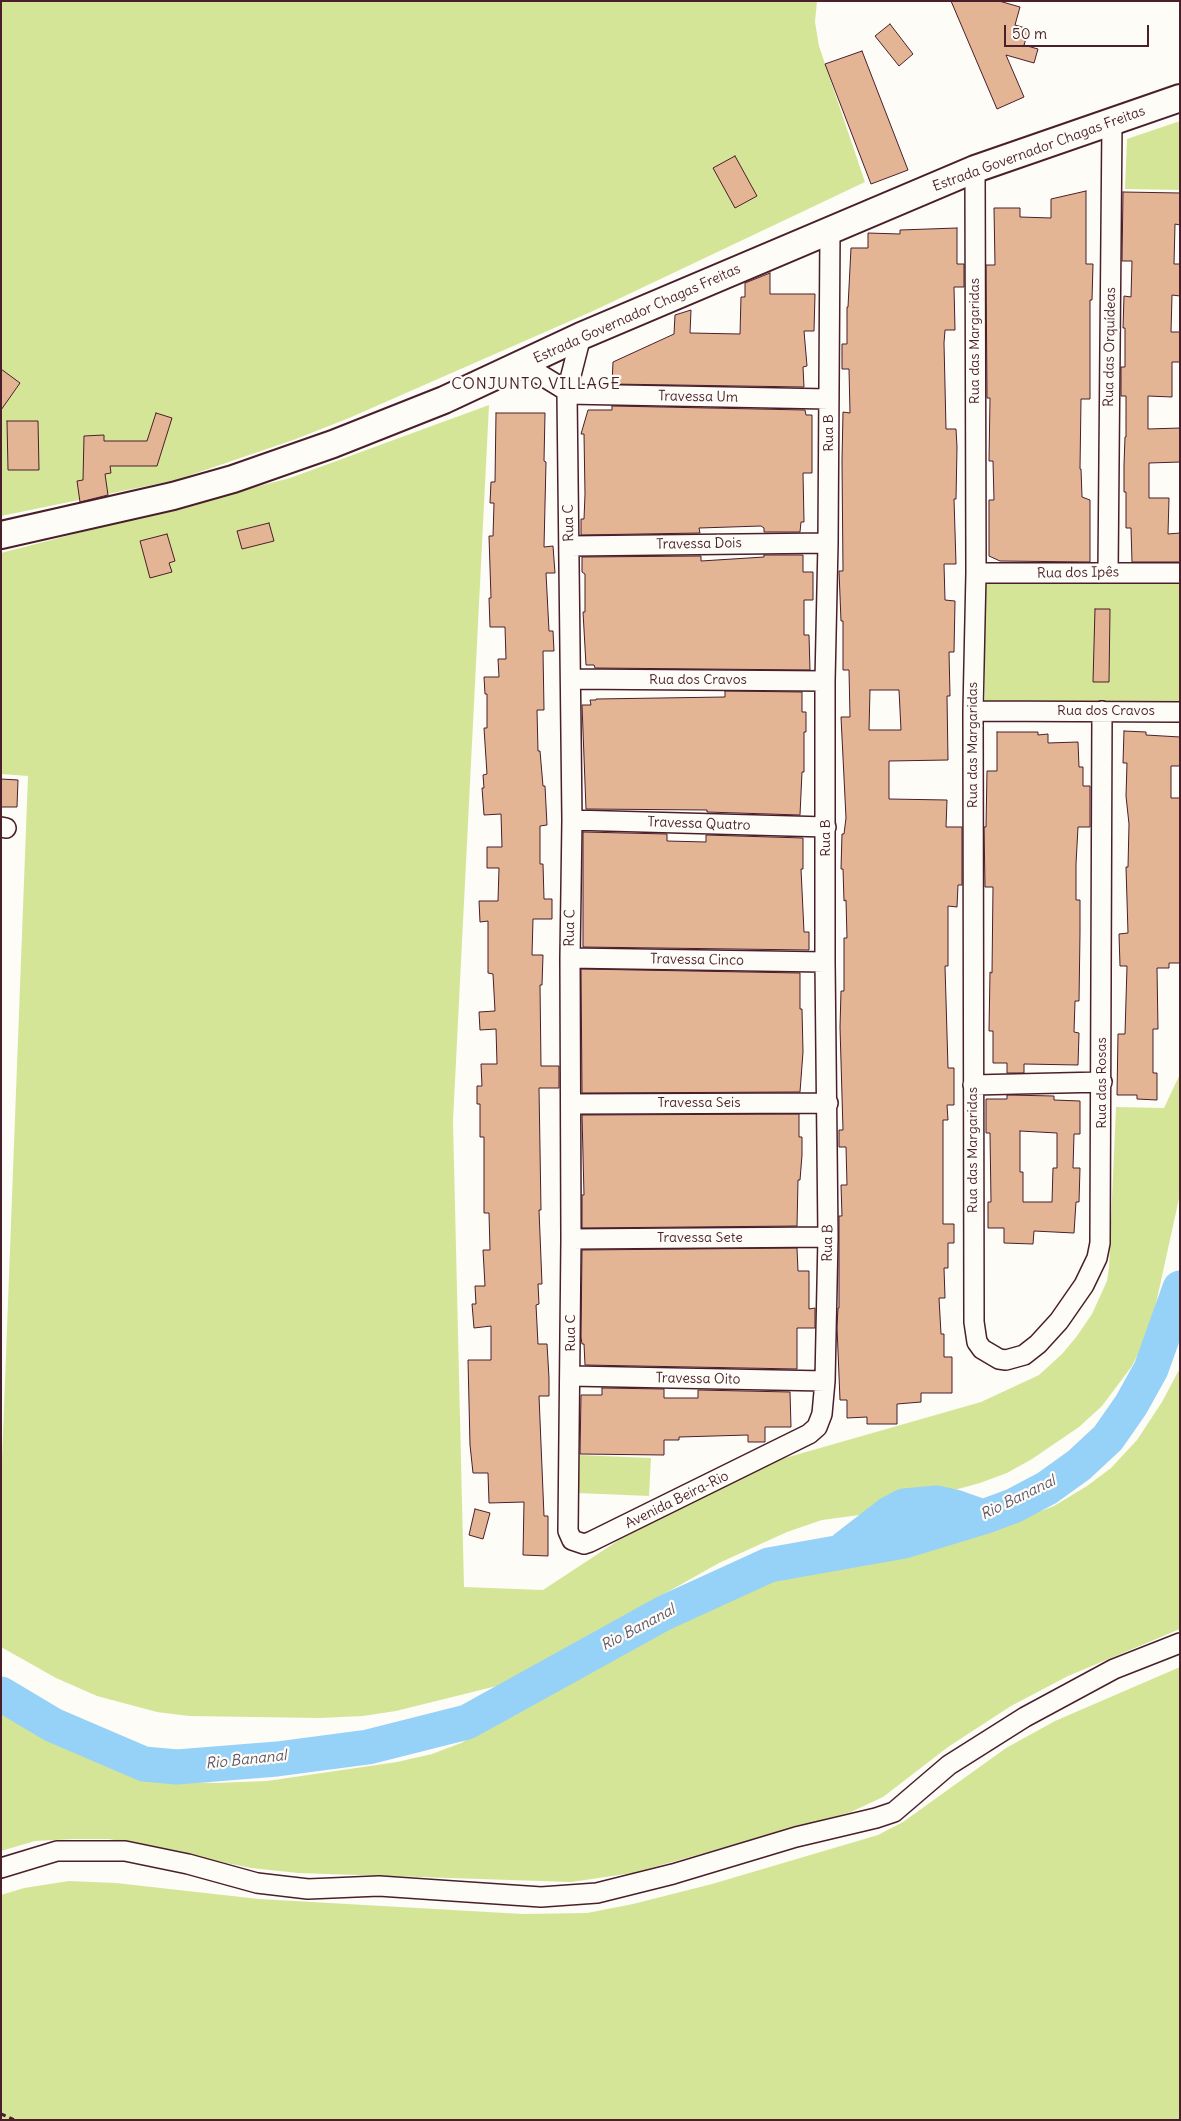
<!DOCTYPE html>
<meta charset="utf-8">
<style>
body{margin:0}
#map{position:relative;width:1181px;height:2121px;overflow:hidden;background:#fdfcf7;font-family:Delius,sans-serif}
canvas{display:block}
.frame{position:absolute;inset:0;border:2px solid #4a1f2b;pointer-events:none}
.scale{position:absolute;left:1004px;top:25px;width:145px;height:22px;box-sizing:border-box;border:2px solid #4a1f2b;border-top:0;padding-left:6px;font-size:15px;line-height:18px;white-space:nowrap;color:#4a1f2b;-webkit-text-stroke:4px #fdfcf7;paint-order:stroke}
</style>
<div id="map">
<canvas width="1181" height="2121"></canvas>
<div class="frame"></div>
<div class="scale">50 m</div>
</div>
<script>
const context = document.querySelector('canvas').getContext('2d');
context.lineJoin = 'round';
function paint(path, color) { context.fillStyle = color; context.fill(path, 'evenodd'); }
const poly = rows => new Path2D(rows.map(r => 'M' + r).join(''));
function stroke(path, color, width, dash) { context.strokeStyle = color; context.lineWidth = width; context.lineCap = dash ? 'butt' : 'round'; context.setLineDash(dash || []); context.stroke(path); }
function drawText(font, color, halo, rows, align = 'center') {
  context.font = font + ' Delius,sans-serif'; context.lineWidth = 4.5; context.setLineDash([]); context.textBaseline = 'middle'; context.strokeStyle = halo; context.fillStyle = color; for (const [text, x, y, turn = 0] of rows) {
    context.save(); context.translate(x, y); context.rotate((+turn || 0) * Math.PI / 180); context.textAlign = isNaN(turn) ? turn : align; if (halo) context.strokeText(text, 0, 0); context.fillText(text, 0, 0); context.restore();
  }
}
paint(poly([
 [1,1,817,1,815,22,819,46,865,182,593,311,349,418,296,439,176,480,1,516],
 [1180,121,1180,190,1125,189,1127,139],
 [489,405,453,1121,464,1587,543,1590,619,1540,675,1510,771,1462,981,1402,1039,1375,1062,1354,1077,1336,1092,1314,1107,1281,1109,1267,1116,1107,1164,1108,1180,1074,1180,1194,1155,1308,1144,1342,1132,1366,1102,1406,1079,1427,1032,1459,1007,1473,980,1483,867,1514,822,1520,787,1532,719,1563,600,1630,544,1667,517,1681,396,1711,363,1716,319,1718,189,1716,157,1712,97,1696,56,1678,1,1647,1,1486,28,776,1,774,1,553,290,478],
 [1038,579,1180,579,1180,701,985,703,985,583],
 [1180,1368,1180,1629,1068,1676,1011,1706,948,1747,883,1797,851,1812,633,1873,571,1882,298,1873,251,1868,109,1839,74,1839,35,1841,1,1851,1,1707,53,1739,100,1762,133,1775,165,1781,215,1783,267,1781,397,1762,432,1754,461,1743,560,1688,616,1652,673,1621,733,1592,780,1575,891,1556,996,1528,1054,1506,1087,1486,1111,1468,1137,1440,1162,1402],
 [578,1455,651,1458,649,1496,577,1493],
 [1180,1667,1180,2120,1,2120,1,1895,24,1888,69,1881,116,1883,259,1899,523,1914,587,1913,633,1904,712,1884,878,1835,903,1822,1006,1748,1055,1721]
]), '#d5e598');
stroke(poly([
 [845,1548,889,1514,904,1506,937,1503,955,1507,983,1517],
 [1,1694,53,1725,144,1764,177,1767,277,1759,368,1747,467,1722,664,1613,769,1565,904,1541,983,1517,1013,1506,1047,1488,1079,1465,1108,1438,1131,1405,1151,1369,1180,1288]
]), '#96d2f7', 35);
const building = poly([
 [951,1,999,1,1020,7,1015,25,1029,29,1024,45,1038,49,1034,63,1006,55,1024,97,997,109,951,1],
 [890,24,913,54,899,66,875,36,890,24],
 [862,51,908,170,871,184,825,64,862,51],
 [735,156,757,196,735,208,713,168,735,156],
 [1086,191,1086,264,1093,264,1092,300,1090,300,1090,399,1081,399,1080,469,1081,469,1082,497,1090,500,1090,562,1000,561,989,556,989,500,994,500,993,461,989,461,990,398,987,398,986,265,995,265,994,208,1020,208,1020,217,1051,218,1051,199,1086,191],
 [1123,192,1180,193,1180,225,1175,224,1174,264,1180,264,1180,296,1172,295,1171,332,1180,332,1180,362,1172,362,1172,397,1148,396,1148,429,1180,428,1180,462,1149,463,1149,498,1169,498,1168,534,1180,533,1180,562,1132,562,1131,528,1126,528,1126,492,1124,492,1124,465,1125,437,1126,437,1126,396,1121,396,1121,367,1125,367,1125,328,1123,328,1124,296,1131,297,1132,261,1122,261,1123,192],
 [957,228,957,264,964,264,964,287,954,287,955,330,945,330,944,343,946,429,956,429,957,447,956,499,954,499,956,564,944,564,945,600,955,601,954,652,949,652,950,696,947,696,948,760,889,761,889,799,947,800,946,827,962,827,962,885,958,885,957,907,948,906,948,966,945,966,948,1068,954,1068,954,1105,947,1105,948,1120,943,1120,943,1224,954,1224,954,1243,948,1243,948,1268,944,1268,945,1298,939,1298,941,1334,944,1334,944,1357,952,1357,952,1393,921,1393,921,1402,897,1404,897,1424,867,1424,867,1417,847,1418,847,1400,840,1400,837,1327,838,1308,839,1308,839,1216,842,1216,841,1185,847,1185,846,1147,839,1147,839,1130,843,1130,840,1027,841,991,844,991,844,938,847,938,846,900,844,901,843,869,841,869,842,834,844,834,846,818,841,717,850,717,849,670,843,670,843,621,841,621,839,571,843,571,842,461,843,412,850,413,849,369,842,369,842,344,847,344,847,307,848,307,851,248,868,248,868,233,900,234,900,230,957,228],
 [870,690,899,690,901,730,869,730,870,690],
 [770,273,770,294,815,294,814,331,804,331,807,366,803,367,804,387,612,384,613,362,674,334,675,315,691,310,690,333,740,334,741,297,745,297,745,283,770,273],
 [1,369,20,383,1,410,1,369],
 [612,406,805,410,806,415,812,415,812,473,803,473,804,522,801,522,800,532,764,532,764,528,761,526,699,528,700,533,581,535,581,519,584,519,585,494,584,434,581,434,588,410,612,410,612,406],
 [156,413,172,418,157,466,110,466,111,473,105,474,108,495,80,502,77,481,83,480,84,436,104,435,104,441,147,441,156,413],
 [496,413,545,413,544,461,546,462,544,547,553,546,555,573,546,573,549,631,553,631,554,651,543,651,544,710,537,710,538,751,540,751,543,786,545,786,547,825,540,826,540,864,543,864,544,899,552,899,552,919,533,919,532,955,543,955,542,985,540,985,541,1066,559,1066,559,1088,539,1088,541,1210,539,1210,542,1284,538,1284,539,1304,536,1305,538,1344,547,1344,549,1378,549,1396,539,1396,544,1516,548,1516,548,1556,523,1555,524,1502,489,1503,488,1473,473,1473,470,1445,468,1360,491,1360,491,1326,474,1328,472,1304,476,1304,475,1286,485,1286,483,1250,490,1250,489,1213,484,1213,484,1137,480,1137,480,1104,477,1104,477,1086,482,1086,481,1064,497,1064,496,1029,480,1030,479,1012,495,1011,493,974,488,973,488,921,480,922,479,901,498,901,499,868,487,868,487,847,502,847,501,814,484,815,482,788,484,788,483,775,487,774,484,728,487,728,487,694,485,694,484,677,499,677,498,659,506,659,505,627,490,627,489,598,491,598,489,536,493,536,494,503,490,503,491,482,495,482,496,413],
 [7,421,38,421,39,470,8,470,7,421],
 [269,523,274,541,242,549,237,531,269,523],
 [167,534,175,561,169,563,172,572,150,578,140,541,167,534],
 [764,555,803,555,803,572,813,572,813,600,804,600,804,635,809,635,810,670,595,668,594,665,586,665,583,612,585,612,585,574,582,572,582,557,701,556,701,561,764,557,764,555],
 [1095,609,1110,609,1109,682,1093,682,1095,609],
 [725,691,802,692,802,712,806,712,806,732,804,732,804,772,802,772,800,815,707,812,707,810,586,809,582,705,591,705,590,700,596,700,596,699,725,697,725,691],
 [1124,731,1146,732,1146,735,1180,737,1180,766,1171,766,1171,798,1180,798,1180,963,1169,963,1169,968,1157,968,1158,1029,1153,1029,1153,1073,1157,1073,1157,1100,1137,1099,1137,1095,1117,1095,1118,1034,1125,1034,1127,966,1120,966,1119,934,1128,933,1126,867,1128,867,1129,824,1126,796,1127,763,1123,763,1124,731],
 [997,732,1038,732,1038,735,1048,734,1048,743,1078,742,1079,767,1083,767,1083,786,1090,786,1090,827,1078,827,1076,864,1076,900,1080,900,1080,933,1079,1001,1075,1001,1074,1032,1079,1033,1078,1065,1024,1064,1024,1073,1007,1073,1007,1063,993,1063,993,1031,989,1031,990,972,992,973,993,887,985,887,984,827,986,827,987,771,997,771,997,732],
 [1,779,18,780,17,807,1,807,1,779],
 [583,832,667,834,667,841,706,842,706,835,803,838,803,869,801,869,804,932,809,932,809,950,583,947,583,832],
 [581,969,800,973,800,1009,802,1009,803,1052,800,1092,582,1093,581,969],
 [1007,1095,1054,1096,1054,1100,1080,1101,1080,1134,1074,1134,1073,1168,1080,1168,1079,1202,1076,1202,1074,1233,1034,1231,1033,1244,1004,1243,1004,1228,988,1228,988,1202,991,1202,990,1133,986,1133,986,1099,1007,1099,1007,1095],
 [1020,1131,1057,1133,1057,1168,1053,1168,1052,1202,1023,1202,1023,1172,1020,1172,1020,1131],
 [799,1114,799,1137,802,1137,802,1155,800,1180,798,1180,797,1226,582,1228,582,1195,584,1195,582,1115,799,1114],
 [797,1248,798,1271,809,1271,809,1309,815,1308,815,1328,797,1328,797,1369,585,1365,584,1344,582,1344,581,1337,582,1250,797,1248],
 [602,1388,664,1389,664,1398,698,1398,698,1390,790,1392,791,1427,765,1427,765,1442,748,1442,748,1435,679,1437,679,1440,664,1440,664,1455,580,1454,581,1395,602,1395,602,1388],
 [475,1509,490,1513,483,1539,469,1535,475,1509]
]);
paint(building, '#e4b595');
stroke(building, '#4a1f2b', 1);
const street = poly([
 [975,169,976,573,973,711,974,1322,977,1342,982,1349,999,1359,1006,1360,1024,1355,1038,1344,1059,1321,1084,1285,1097,1258,1100,1243,1102,711],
 [523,364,567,391,567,394,572,820,570,958,571,1239,568,1531,572,1540,584,1544,590,1542,809,1434,817,1427,822,1414,825,1381,828,1237,825,962,825,681,828,543,830,229],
 [567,391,581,336],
 [567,394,829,399],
 [570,546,828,543],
 [1108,572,1112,122],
 [976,573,1180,573],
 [571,679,825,681],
 [973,711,1180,712],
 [572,820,826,827],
 [1,827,6,828],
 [570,958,825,962],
 [973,1085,1102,1082],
 [571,1104,828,1103],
 [571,1239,828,1237],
 [571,1376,825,1381],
 [1,1868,57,1851,125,1851,188,1864,257,1883,308,1889,379,1886,541,1897,597,1893,673,1874,796,1837,876,1818,894,1812,949,1765,1025,1717,1114,1669,1180,1643]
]);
const secondary = poly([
 [1,535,173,496,233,479,333,444,444,400,581,336,975,169,1180,98]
]);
stroke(street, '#4a1f2b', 22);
stroke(secondary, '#4a1f2b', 30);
stroke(poly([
 [1,2114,15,2120]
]), '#4a1f2b', 3, [5, 4]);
stroke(street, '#fdfcf7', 19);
stroke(secondary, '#fdfcf7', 26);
drawText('14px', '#4a1f2b', '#fdfcf7', [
 ["Estrada Governador Chagas Freitas",1039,149,-20],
 ["Estrada Governador Chagas Freitas",637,314,-24],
 ["Rua das Margaridas",975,341,-90],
 ["Rua das Orquídeas",1110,347,-89],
 ["Travessa Um",698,397,1],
 ["Rua B",829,433,-90],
 ["Rua C",569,523,-91],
 ["Travessa Dois",699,544,-1],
 ["Rua dos Ipês",1078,573,-1],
 ["Rua dos Cravos",698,680],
 ["Rua dos Cravos",1106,711],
 ["Rua das Margaridas",973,745,-90],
 ["Travessa Quatro",699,824,2],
 ["Rua B",826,838,-90],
 ["Rua C",570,928,-89],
 ["Travessa Cinco",697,960,1],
 ["Rua das Rosas",1102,1083,-90],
 ["Travessa Seis",699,1103],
 ["Rua das Margaridas",973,1150,-90],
 ["Travessa Sete",700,1238],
 ["Rua B",828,1243,-89],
 ["Rua C",571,1333,-90],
 ["Travessa Oito",698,1379,1],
 ["Avenida Beira-Rio",677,1500,-26]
]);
drawText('italic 15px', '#615568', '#fdfcf7', [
 ["Rio Bananal",1018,1498,-26],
 ["Rio Bananal",638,1628,-28],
 ["Rio Bananal",246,1760,-6]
]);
context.letterSpacing = '1px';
drawText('16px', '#4a1f2b', '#fdfcf7', [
 ["CONJUNTO VILLAGE",536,384]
]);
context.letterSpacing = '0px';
</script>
